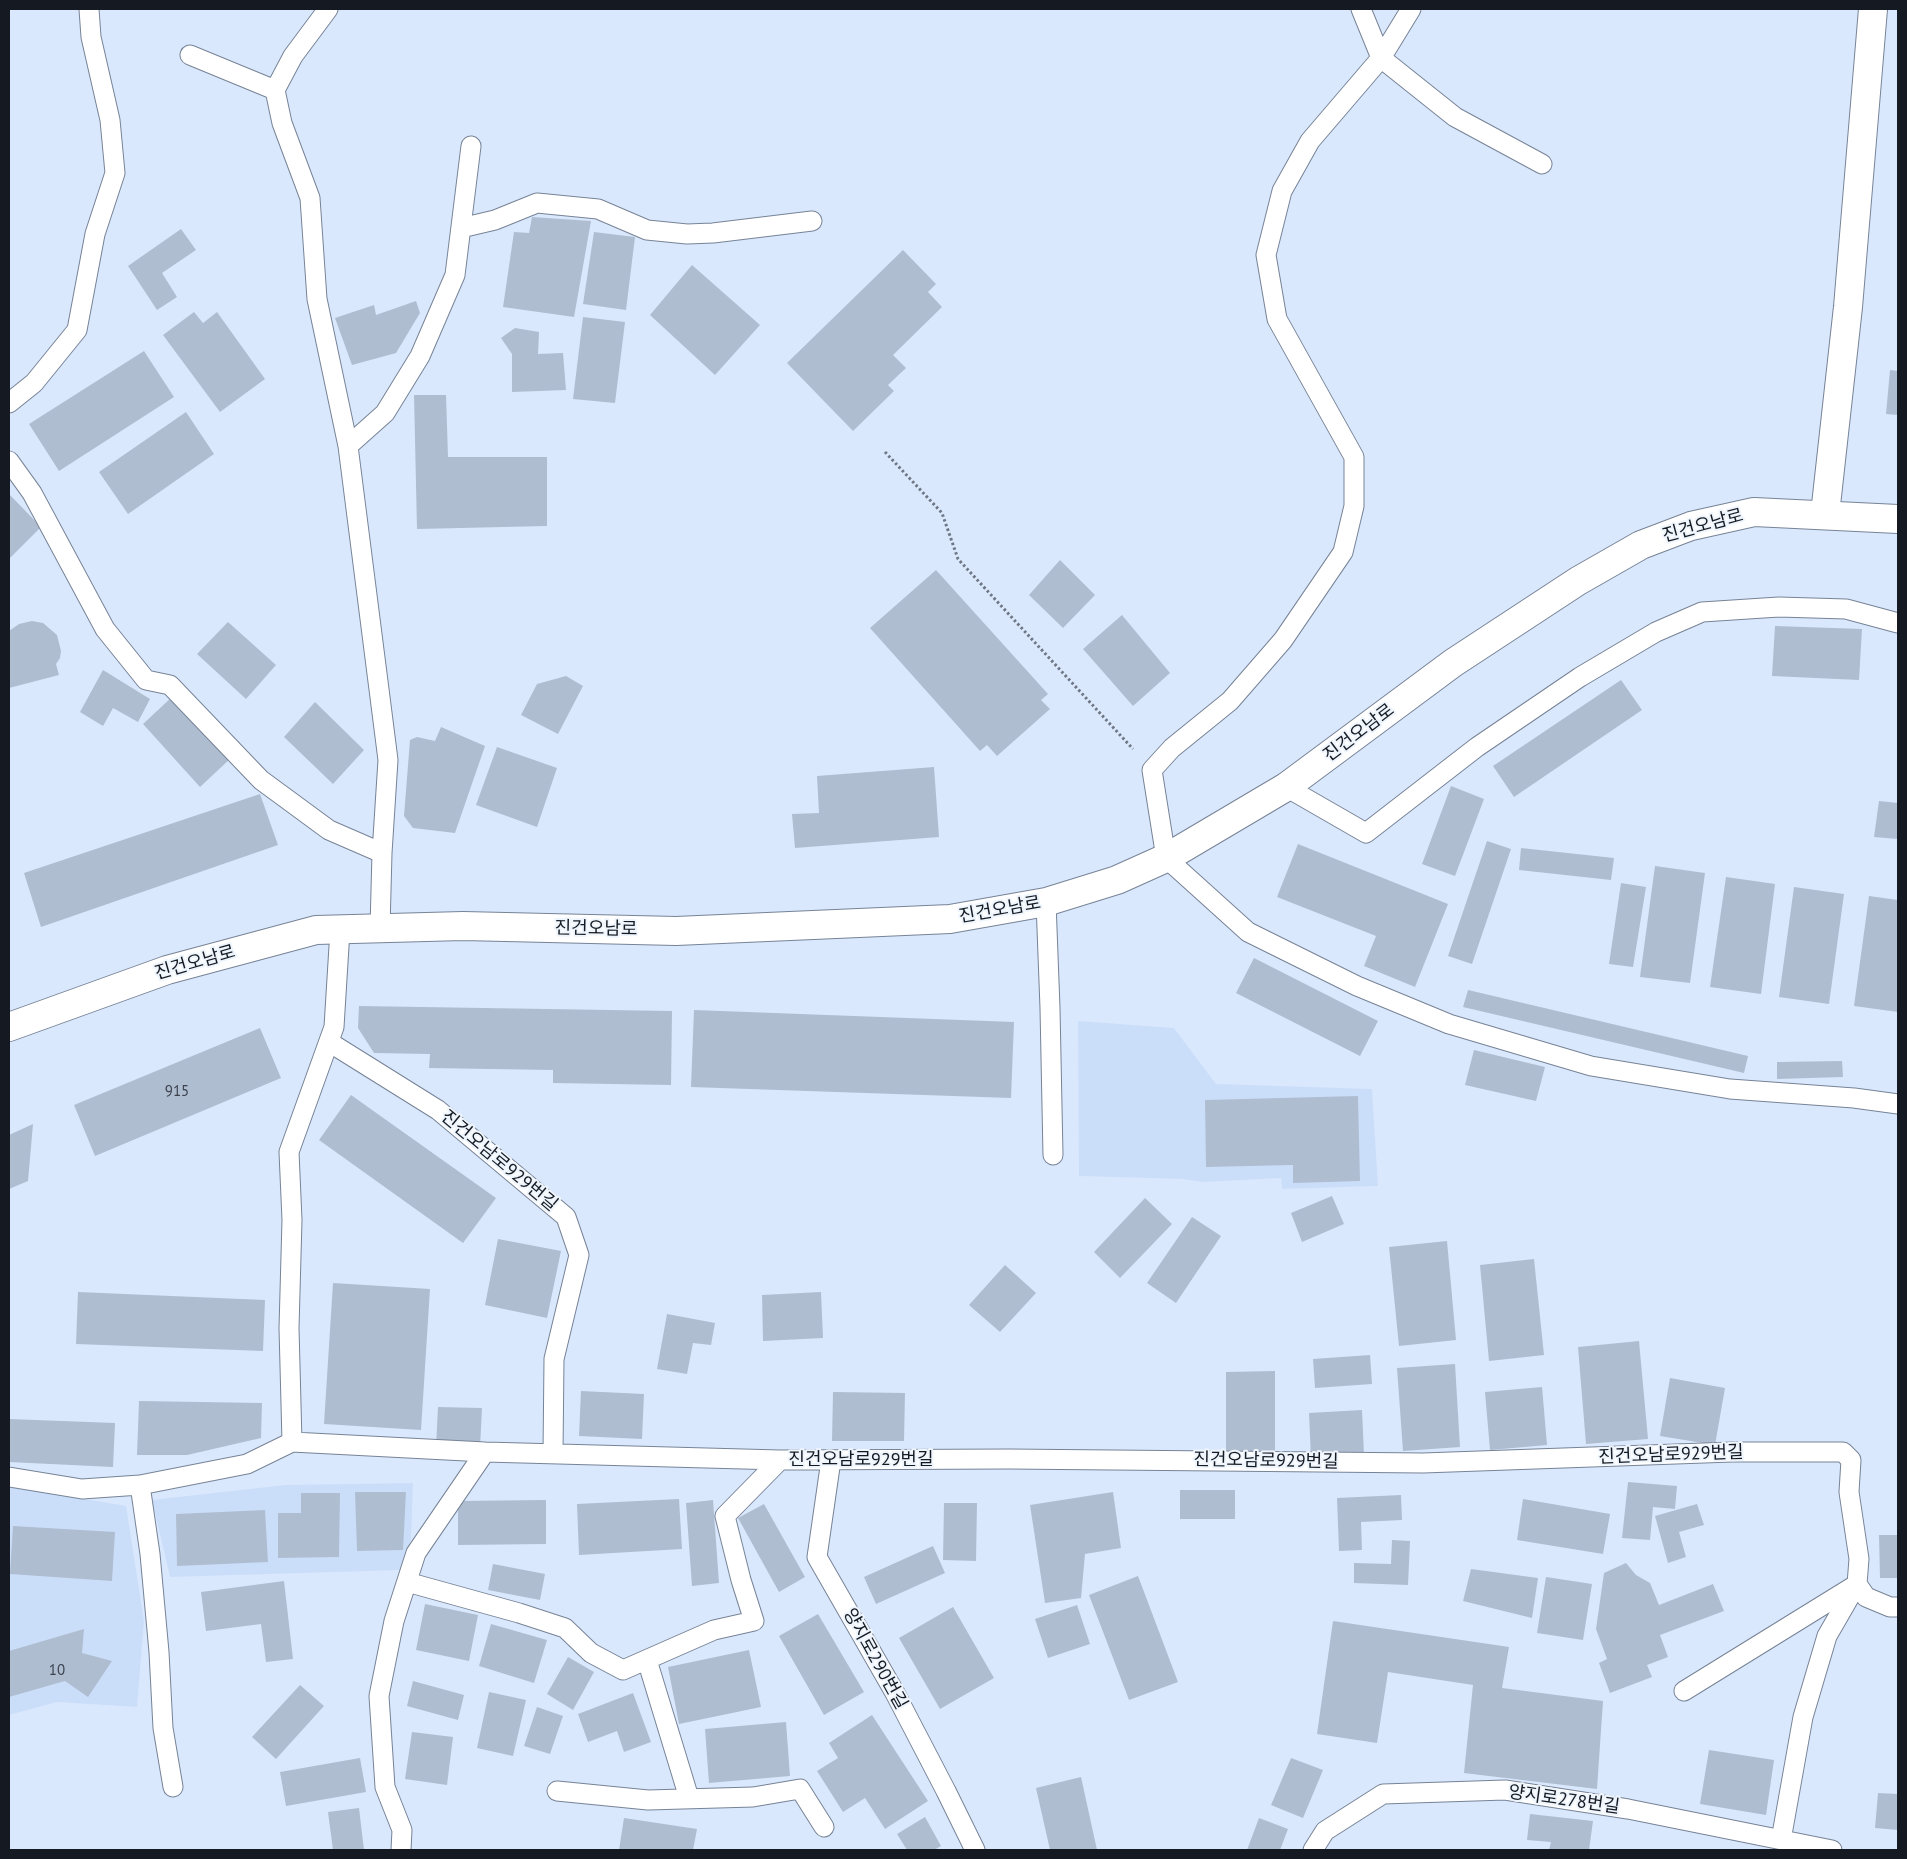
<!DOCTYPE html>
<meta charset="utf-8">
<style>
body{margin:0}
#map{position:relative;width:1907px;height:1859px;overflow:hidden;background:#dae8fd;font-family:"PT Sans",sans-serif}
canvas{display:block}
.frame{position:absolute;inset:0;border:10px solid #151a22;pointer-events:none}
</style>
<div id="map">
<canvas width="1907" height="1859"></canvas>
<div class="frame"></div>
</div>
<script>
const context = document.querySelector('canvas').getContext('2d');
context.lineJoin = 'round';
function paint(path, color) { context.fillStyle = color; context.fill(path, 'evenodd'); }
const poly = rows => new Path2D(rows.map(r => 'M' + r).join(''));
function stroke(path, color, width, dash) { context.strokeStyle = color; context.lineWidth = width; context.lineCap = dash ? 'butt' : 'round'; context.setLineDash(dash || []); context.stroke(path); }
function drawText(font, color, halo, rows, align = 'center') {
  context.font = font + ' "PT Sans","Noto Sans KR",sans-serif'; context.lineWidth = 4; context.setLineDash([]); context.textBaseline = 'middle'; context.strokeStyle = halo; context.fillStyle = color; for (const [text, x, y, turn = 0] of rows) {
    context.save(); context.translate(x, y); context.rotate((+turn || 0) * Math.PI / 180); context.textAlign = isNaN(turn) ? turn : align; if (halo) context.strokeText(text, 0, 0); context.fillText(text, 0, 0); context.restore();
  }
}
paint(poly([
 [1078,1021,1174,1028,1216,1084,1372,1089,1378,1186,1282,1189,1281,1178,1203,1182,1182,1179,1079,1176],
 [413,1483,411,1539,401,1570,170,1577,152,1500,285,1485],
 [9,1486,126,1506,144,1621,137,1707,57,1702,9,1715]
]), '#cbdef9');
paint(poly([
 [532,217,591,221,574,317,503,307,514,232,529,233],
 [181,229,196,250,162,273,177,297,157,310,128,266],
 [594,232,635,237,626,310,583,304],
 [903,250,936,284,928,292,942,307,893,355,906,368,888,385,894,391,853,431,787,363],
 [692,265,760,325,715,375,650,315],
 [416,301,420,313,396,353,352,365,335,318,374,305,376,315],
 [194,312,203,323,217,312,265,379,220,412,163,335],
 [583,317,625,322,615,403,573,399],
 [515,328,539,332,538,354,563,353,566,390,512,392,512,354,501,338],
 [144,351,174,397,59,471,29,424],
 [1890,370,1898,371,1898,415,1886,414],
 [414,395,446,395,448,457,547,457,547,526,417,529],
 [186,412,214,454,128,514,99,472],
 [9,494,41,527,9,559],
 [1060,560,1095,595,1063,628,1029,595],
 [936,570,1048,694,1041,700,1050,709,997,756,987,745,980,751,870,628],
 [1122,615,1170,673,1133,706,1083,649],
 [32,621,43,623,57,635,61,651,60,658,56,664,59,675,9,688,9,631,19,624],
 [228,622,276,665,246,699,197,654],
 [1775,626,1862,629,1859,680,1772,676],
 [103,670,150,699,138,722,113,708,103,726,80,712],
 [566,676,583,686,558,734,521,715,537,684],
 [1621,680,1642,710,1514,797,1493,766],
 [173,696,231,758,200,787,143,724],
 [315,702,364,750,333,784,284,737],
 [441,727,485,746,455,833,413,828,404,816,410,740,417,737,435,741],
 [497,747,557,768,537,827,476,805],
 [934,767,939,837,795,848,792,814,819,813,817,776],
 [1451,786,1484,799,1455,876,1422,864],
 [260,794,278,845,41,927,24,873],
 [1879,801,1898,803,1898,839,1874,837],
 [1487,841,1511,849,1472,964,1448,956],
 [1298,844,1448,904,1415,987,1364,966,1376,936,1277,897],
 [1521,848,1614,858,1611,880,1519,870],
 [1655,866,1705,873,1690,983,1640,977],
 [1726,877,1775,884,1761,994,1710,987],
 [1621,883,1646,887,1633,967,1609,964],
 [1794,887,1844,894,1829,1004,1779,997],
 [1869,896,1898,900,1898,1012,1854,1006],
 [1254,958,1378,1021,1360,1056,1236,993],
 [1468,990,1748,1056,1744,1073,1463,1007],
 [359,1006,672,1011,671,1085,553,1083,553,1070,429,1068,430,1054,374,1053,358,1028],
 [694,1010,1014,1022,1011,1098,691,1087],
 [260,1028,281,1078,95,1156,74,1105],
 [1474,1050,1545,1067,1536,1101,1465,1085],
 [1842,1061,1843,1077,1777,1079,1777,1062],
 [351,1095,496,1198,463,1243,319,1140],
 [1358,1096,1360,1181,1293,1183,1293,1165,1206,1167,1205,1100],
 [33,1124,28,1181,9,1189,9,1135],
 [1332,1196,1344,1224,1302,1242,1291,1213],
 [1145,1198,1172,1224,1120,1278,1094,1252],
 [1192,1217,1221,1236,1176,1303,1147,1283],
 [498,1239,561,1251,547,1318,485,1305],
 [1447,1241,1456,1340,1399,1346,1389,1247],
 [1534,1259,1544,1355,1489,1361,1480,1265],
 [1005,1265,1036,1293,1000,1332,969,1305],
 [333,1283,430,1289,421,1430,324,1424],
 [78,1292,265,1300,263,1351,76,1344],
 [821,1292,823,1338,763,1341,762,1295],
 [667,1314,715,1323,711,1345,693,1343,687,1374,657,1369],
 [1639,1341,1648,1439,1586,1444,1578,1347],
 [1370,1355,1372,1384,1315,1388,1313,1359],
 [1455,1364,1460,1447,1403,1451,1397,1368],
 [1275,1371,1275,1457,1226,1457,1226,1372],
 [1670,1378,1725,1388,1715,1445,1660,1436],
 [1542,1387,1547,1445,1490,1450,1485,1392],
 [581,1391,644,1394,642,1439,579,1436],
 [833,1392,905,1393,904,1441,832,1441],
 [139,1401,262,1403,261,1438,187,1455,137,1455],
 [438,1407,482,1408,480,1448,436,1447],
 [1362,1410,1364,1455,1311,1458,1309,1413],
 [9,1419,115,1423,113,1467,9,1462],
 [1628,1482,1677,1486,1675,1509,1653,1507,1650,1540,1622,1538],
 [1180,1490,1235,1490,1235,1519,1180,1519],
 [355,1492,406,1492,403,1550,357,1551],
 [1113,1492,1121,1548,1085,1554,1081,1598,1045,1603,1030,1505],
 [301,1493,340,1493,339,1557,278,1558,278,1513,301,1513],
 [1401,1495,1402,1520,1361,1522,1362,1550,1339,1551,1337,1498],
 [679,1499,682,1549,579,1555,577,1504],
 [1523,1499,1610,1514,1603,1554,1517,1540],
 [546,1500,546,1544,458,1545,458,1501],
 [713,1500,719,1583,692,1586,686,1503],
 [944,1503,977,1503,976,1561,943,1560],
 [764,1504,805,1577,779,1592,738,1518],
 [1697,1504,1704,1525,1679,1532,1686,1557,1668,1563,1655,1516],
 [265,1510,268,1562,177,1566,176,1514],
 [13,1526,115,1532,112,1581,10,1574],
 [1879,1535,1898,1535,1898,1578,1880,1578],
 [1392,1540,1410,1541,1408,1585,1354,1583,1354,1563,1391,1564],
 [933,1546,945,1573,876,1604,864,1577],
 [1626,1563,1636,1575,1650,1583,1659,1605,1713,1584,1724,1611,1660,1635,1668,1657,1647,1665,1652,1677,1610,1693,1599,1663,1607,1659,1596,1629,1604,1573],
 [493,1564,545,1574,540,1600,488,1590],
 [1471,1569,1538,1578,1532,1618,1463,1601],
 [1138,1576,1178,1682,1129,1700,1089,1595],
 [1546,1577,1592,1584,1583,1640,1537,1633],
 [284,1581,293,1659,266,1662,261,1624,206,1631,201,1592],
 [425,1604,478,1615,469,1661,416,1650],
 [1077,1605,1090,1644,1048,1658,1035,1619],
 [953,1607,994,1678,940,1709,899,1638],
 [818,1614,864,1692,824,1715,779,1636],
 [1333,1621,1509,1647,1502,1688,1603,1701,1597,1789,1464,1773,1473,1685,1388,1672,1377,1743,1317,1734],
 [491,1624,547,1640,534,1683,479,1666],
 [84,1629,82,1653,112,1661,88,1697,65,1681,9,1697,9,1651],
 [749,1650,761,1707,679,1724,668,1667],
 [568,1657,594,1672,573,1710,547,1694],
 [413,1681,464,1695,458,1720,407,1706],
 [300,1685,324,1706,276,1759,252,1737],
 [489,1692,526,1700,513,1756,477,1748],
 [633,1693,651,1742,624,1752,617,1731,588,1742,578,1714],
 [537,1707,563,1716,550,1754,524,1746],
 [872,1715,928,1801,885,1829,865,1798,843,1812,817,1771,838,1758,829,1743],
 [786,1722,790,1776,709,1783,705,1729],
 [412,1732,453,1737,447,1785,405,1779],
 [1709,1750,1774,1760,1766,1815,1700,1804],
 [360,1758,366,1792,286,1806,280,1772],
 [1291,1758,1323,1770,1303,1818,1271,1805],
 [1081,1777,1097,1850,1050,1850,1036,1788],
 [1878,1793,1898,1794,1898,1830,1875,1828],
 [359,1808,364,1850,333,1850,328,1812],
 [1530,1814,1593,1821,1589,1850,1549,1850,1551,1842,1527,1840],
 [925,1817,941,1846,934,1850,907,1850,897,1834],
 [624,1818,697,1829,693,1850,619,1850],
 [1259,1818,1288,1829,1280,1850,1247,1850]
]), '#afbdd1');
const service = poly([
 [328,9,293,56,275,90,282,123,310,198,317,299,348,446,388,760,382,853,380,928],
 [1361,9,1381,58,1455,117,1542,164],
 [1411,9,1381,58,1310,141,1282,191,1266,255,1277,319,1354,457,1354,506,1343,552,1283,640,1230,701,1172,748,1152,770,1166,858,1248,932,1357,986,1449,1024,1591,1066,1730,1089,1854,1098,1898,1104],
 [190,55,275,90],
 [461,228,495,220,537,203,598,209,647,230,687,234,713,233,812,221],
 [9,403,34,383,77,330,95,234,115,173,110,120,91,37,89,9],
 [348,446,385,413,420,356,455,275,471,146],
 [9,461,32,493,105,629,146,680,170,685,261,780,329,830,382,853],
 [1286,787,1366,833,1477,747,1580,677,1656,632,1702,612,1779,607,1846,609,1898,623],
 [1046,902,1050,1008,1053,1155],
 [329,1042,438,1110,566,1217,579,1255,554,1359,553,1453],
 [292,1442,289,1328,292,1220,289,1152,334,1027,340,930],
 [831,1460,817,1557,895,1693,946,1791,975,1850],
 [9,1477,82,1489,140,1485,247,1464,292,1442,485,1452,780,1460,1009,1459,1423,1463,1732,1452,1843,1452,1851,1460,1849,1492,1859,1559,1857,1584,1827,1636,1803,1717,1781,1840],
 [140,1485,150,1554,159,1652,163,1728,173,1787],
 [407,1582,519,1613,565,1628,591,1653,623,1670,714,1630,754,1621,741,1580,725,1516,780,1460],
 [1857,1584,1866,1597,1890,1607,1898,1607],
 [647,1660,689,1798],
 [1684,1691,1854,1586],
 [557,1791,648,1800,753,1797,800,1789,824,1827],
 [401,1850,402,1830,385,1787,379,1696,394,1621,416,1553,485,1452],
 [1313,1850,1325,1831,1383,1794,1505,1790,1628,1809,1832,1850]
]);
const minor = poly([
 [1825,514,1848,307,1873,9]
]);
const secondary = poly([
 [9,1027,167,970,316,930,463,926,676,931,950,919,1046,902,1117,880,1166,858,1286,787,1453,663,1578,581,1641,545,1691,526,1754,512,1898,519]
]);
stroke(service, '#778396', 21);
stroke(minor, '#778396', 30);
stroke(secondary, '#778396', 30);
stroke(poly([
 [885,452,942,513,958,559,1133,749]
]), '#6e7785', 3, [2.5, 2.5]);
stroke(service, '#fff', 19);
stroke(minor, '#fff', 28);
stroke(secondary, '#fff', 28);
drawText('15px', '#3c434e', null, [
 ["915",177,1092],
 ["10",57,1671]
]);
drawText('18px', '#151a22', '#eff5fd', [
 ["진건오남로",1703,526,-15],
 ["진건오남로",1359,733,-37],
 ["진건오남로",1000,910,-10],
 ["진건오남로",596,929,1],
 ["진건오남로",195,963,-16],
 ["진건오남로929번길",499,1161,40],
 ["진건오남로929번길",1671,1455,-2],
 ["진건오남로929번길",861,1460],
 ["진건오남로929번길",1266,1461,1],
 ["양지로290번길",875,1659,61],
 ["양지로278번길",1564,1800,8]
]);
</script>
